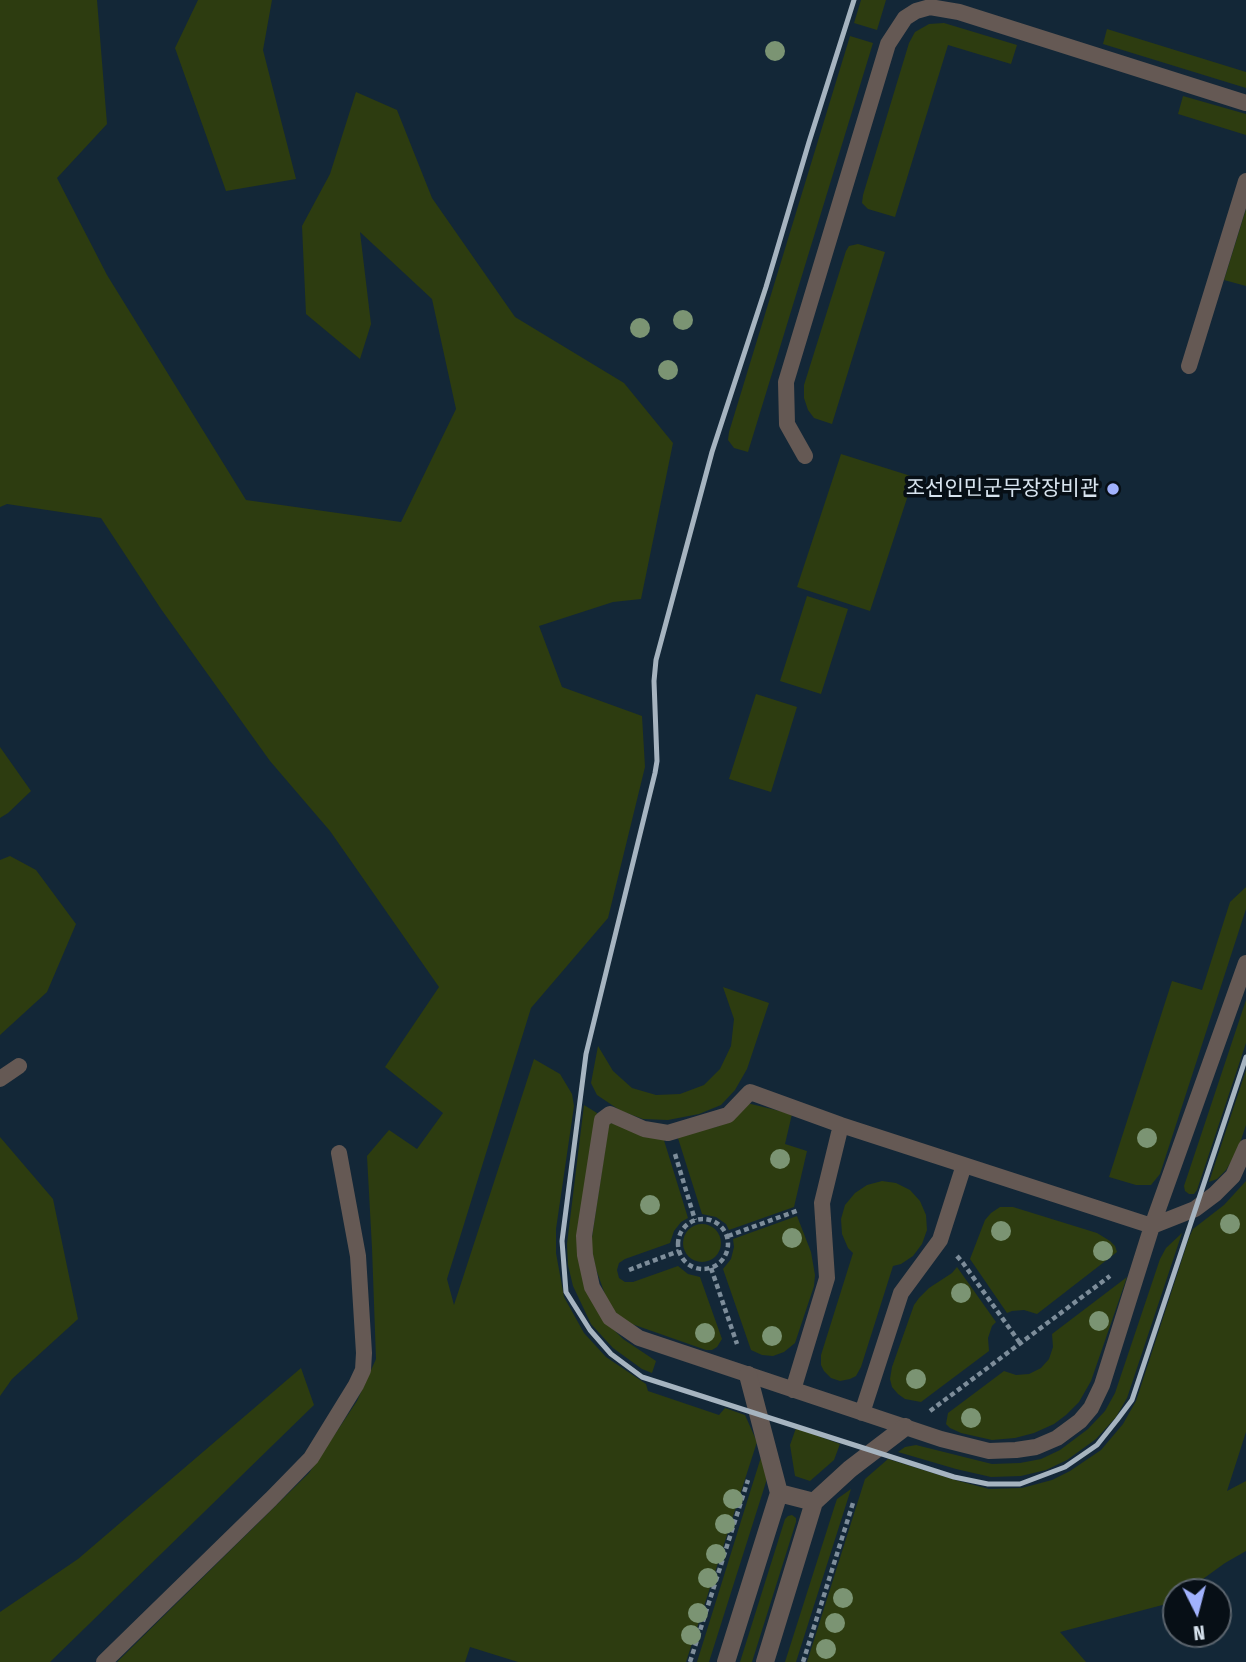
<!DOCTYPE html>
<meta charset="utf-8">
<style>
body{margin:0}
#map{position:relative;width:1246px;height:1662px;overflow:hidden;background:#132737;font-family:"Fira Sans Condensed",sans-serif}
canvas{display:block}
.north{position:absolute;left:1162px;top:1578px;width:70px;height:70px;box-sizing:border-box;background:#070f16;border:2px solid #5b646d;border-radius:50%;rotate:174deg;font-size:19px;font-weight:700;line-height:28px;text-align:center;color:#d8e4ef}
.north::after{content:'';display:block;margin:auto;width:24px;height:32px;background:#a1b2fd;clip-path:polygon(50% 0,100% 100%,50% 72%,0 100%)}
</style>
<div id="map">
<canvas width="1246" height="1662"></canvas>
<div class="north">N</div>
</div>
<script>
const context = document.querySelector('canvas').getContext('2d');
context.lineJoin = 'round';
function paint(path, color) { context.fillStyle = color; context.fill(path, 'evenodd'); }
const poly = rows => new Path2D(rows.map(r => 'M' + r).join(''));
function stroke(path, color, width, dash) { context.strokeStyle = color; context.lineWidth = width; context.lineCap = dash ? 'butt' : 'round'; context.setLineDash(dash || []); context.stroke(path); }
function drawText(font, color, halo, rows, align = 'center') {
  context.font = font + ' "Fira Sans Condensed","Noto Sans KR",sans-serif'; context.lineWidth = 7; context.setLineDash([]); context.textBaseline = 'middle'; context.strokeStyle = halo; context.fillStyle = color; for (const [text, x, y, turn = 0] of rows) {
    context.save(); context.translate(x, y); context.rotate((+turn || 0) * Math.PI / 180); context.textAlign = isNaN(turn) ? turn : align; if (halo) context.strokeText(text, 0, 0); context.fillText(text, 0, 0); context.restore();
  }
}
paint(poly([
 [0,0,97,0,107,124,57,178,107,275,246,500,401,522,456,409,432,299,360,232,371,324,360,359,306,314,302,226,330,174,356,92,397,110,432,198,515,317,624,383,673,443,641,599,613,602,539,626,562,687,642,716,645,767,608,918,531,1008,447,1279,454,1305,534,1059,560,1074,572,1094,574,1106,556,1229,556,1253,564,1297,584,1333,606,1357,646,1384,648,1391,719,1415,725,1408,745,1415,757,1442,686,1662,518,1662,470,1647,465,1662,117,1662,309,1473,357,1401,376,1359,372,1248,367,1156,389,1130,417,1149,443,1113,385,1067,439,987,330,831,270,761,161,609,101,518,7,504,0,507],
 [198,0,272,0,263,50,296,179,226,191,175,48],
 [861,0,886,0,877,30,854,23],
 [944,23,1017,45,1011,64,948,45,895,217,868,209,862,203,863,195,909,43,915,32,929,24],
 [1107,29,1246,72,1246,88,1103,44],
 [850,36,873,43,748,452,734,448,728,440,729,432],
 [1183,96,1246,114,1246,135,1178,114],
 [1246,209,1246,286,1224,280],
 [858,244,885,252,832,424,814,418,808,410,804,398,804,385,846,251,849,246],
 [841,454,914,477,870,611,797,587],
 [807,596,848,609,821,694,780,681],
 [756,694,797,707,771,792,729,779],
 [0,747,31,791,8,813,0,818],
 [10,856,36,870,76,924,47,992,0,1035,0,860],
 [1246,887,1246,909,1160,1174,1151,1185,1136,1185,1109,1177,1172,981,1202,990,1230,902],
 [723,987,769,1003,747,1069,735,1090,721,1105,699,1114,668,1120,643,1119,621,1111,597,1095,591,1083,598,1046,613,1071,632,1088,656,1095,680,1094,704,1085,720,1069,731,1046,734,1019],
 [1246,1000,1246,1043,1197,1190,1194,1194,1189,1194,1185,1191,1184,1186],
 [1246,1070,1246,1125,1237,1152,1226,1170,1217,1179,1209,1182],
 [747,1103,792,1114,785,1144,807,1151,794,1207,729,1230,726,1224,716,1217,702,1214,677,1135,716,1127,731,1121],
 [584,1105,597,1113,579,1235,605,1321,623,1339,656,1361,652,1373,642,1369,613,1348,591,1324,573,1286,568,1265,567,1244],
 [609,1123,618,1124,663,1137,688,1218,681,1222,674,1231,670,1243,625,1259,619,1263,617,1270,619,1278,625,1282,633,1282,678,1266,688,1274,700,1277,722,1339,717,1347,712,1350,706,1350,629,1323,616,1314,607,1300,596,1269,592,1251,592,1237],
 [0,1137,53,1199,78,1319,12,1379,0,1396],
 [882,1181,896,1183,910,1190,920,1201,926,1215,927,1230,922,1244,913,1256,901,1264,893,1266,861,1367,856,1376,850,1379,840,1381,831,1378,824,1371,821,1365,821,1355,853,1253,848,1248,842,1234,841,1219,845,1205,855,1193,867,1185],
 [1246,1181,1246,1432,1227,1491,1246,1481,1246,1551,1225,1563,1185,1592,1176,1592,1176,1599,1170,1603,1060,1632,1086,1662,807,1662,865,1479,888,1459,955,1480,989,1489,1022,1488,1052,1480,1070,1471,1101,1450,1123,1424,1136,1401,1189,1238,1193,1229,1224,1205],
 [1000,1207,1013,1207,1097,1233,1110,1241,1115,1246,1117,1252,1037,1314,1024,1310,1012,1311,1007,1313,970,1259,985,1220,991,1213],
 [797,1216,811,1252,815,1275,814,1286,795,1343,784,1352,773,1356,762,1355,751,1350,723,1269,731,1259,734,1247,733,1239],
 '683 1243a19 19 0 1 1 38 0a19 19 0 1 1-38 0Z',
 [1182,1233,1127,1398,1116,1417,1096,1439,1067,1460,1046,1470,1021,1476,991,1477,956,1469,898,1452,905,1447,916,1445,992,1464,1020,1463,1041,1459,1060,1450,1088,1429,1105,1411,1115,1393,1160,1259,1166,1248],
 [957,1267,996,1322,992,1326,988,1338,989,1351,921,1402,905,1399,898,1394,892,1387,890,1379,892,1367,914,1305,919,1298,929,1288,952,1273],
 [1127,1277,1091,1381,1079,1402,1066,1415,1054,1424,1034,1433,1015,1438,992,1440,961,1433,950,1428,946,1424,948,1413,1004,1371,1016,1375,1029,1374,1041,1368,1049,1359,1053,1347,1052,1334],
 [301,1368,314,1405,50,1662,0,1662,0,1612,78,1559],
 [796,1428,840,1444,834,1460,810,1481,795,1476,790,1445],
 [761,1457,766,1474,766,1482,709,1662,697,1662],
 [851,1489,796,1662,785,1662,834,1508,837,1499],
 [792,1515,796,1518,796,1522,752,1662,740,1662,785,1519,788,1516]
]), '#2d3c10');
stroke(poly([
 [675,1154,695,1220],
 '678 1244a25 25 0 1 1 50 0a25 25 0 1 1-50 0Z',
 [728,1236,799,1210],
 [957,1256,963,1263,1020,1343],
 [711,1268,737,1344],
 [629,1270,679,1251],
 [930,1411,1110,1276],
 [690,1662,748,1480],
 [803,1662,853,1503]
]), '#7d8d9a', 4.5, [5, 3.5]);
stroke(poly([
 [1189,366,1246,181],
 [805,456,787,424,786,382,888,44,905,18,916,11,930,7,959,12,1246,103],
 [1246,963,1152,1226,1102,1385,1091,1408,1080,1421,1057,1438,1036,1447,1016,1450,989,1451,941,1439,639,1338,610,1318,592,1287,585,1255,584,1236,602,1120,610,1114,644,1129,668,1133,728,1115,750,1092,841,1125,1152,1226,1195,1209,1215,1194,1233,1176,1246,1147],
 [0,1079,19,1066],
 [793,1390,827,1278,822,1203,841,1125],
 [862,1413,901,1293,940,1240,964,1165],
 [104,1662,271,1499,311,1458,356,1385,363,1370,364,1353,358,1256,339,1153]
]), '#655954', 16);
stroke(poly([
 [779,1493,814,1502],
 [726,1662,779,1493,748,1375],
 [765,1662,814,1502,850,1469,905,1427]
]), '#655954', 18);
stroke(poly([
 [854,0,809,142,766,287,712,452,656,660,654,681,657,761,655,773,586,1054,562,1241,566,1292,590,1330,611,1354,642,1377,954,1477,988,1484,1020,1484,1065,1467,1097,1445,1117,1420,1132,1400,1246,1057]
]), '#a6b4c0', 5);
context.fillStyle = '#7b9473';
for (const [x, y] of [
 [775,51],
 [683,320],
 [640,328],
 [668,370],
 [1147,1138],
 [780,1159],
 [650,1205],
 [1230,1224],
 [1001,1231],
 [792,1238],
 [1103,1251],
 [961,1293],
 [1099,1321],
 [705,1333],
 [772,1336],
 [916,1379],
 [971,1418],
 [733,1499],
 [725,1524],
 [716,1554],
 [708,1578],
 [843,1598],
 [698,1613],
 [835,1623],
 [691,1635],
 [826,1649]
]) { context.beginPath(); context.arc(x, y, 10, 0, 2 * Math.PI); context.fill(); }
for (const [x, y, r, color] of [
 [1113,489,7,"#a1b2fd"]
]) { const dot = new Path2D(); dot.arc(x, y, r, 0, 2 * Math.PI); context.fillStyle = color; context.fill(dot); stroke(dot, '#070f16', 2.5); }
drawText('21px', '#d8e4ef', '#070f16', [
 ["조선인민군무장장비관",1099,489]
], 'right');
</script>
